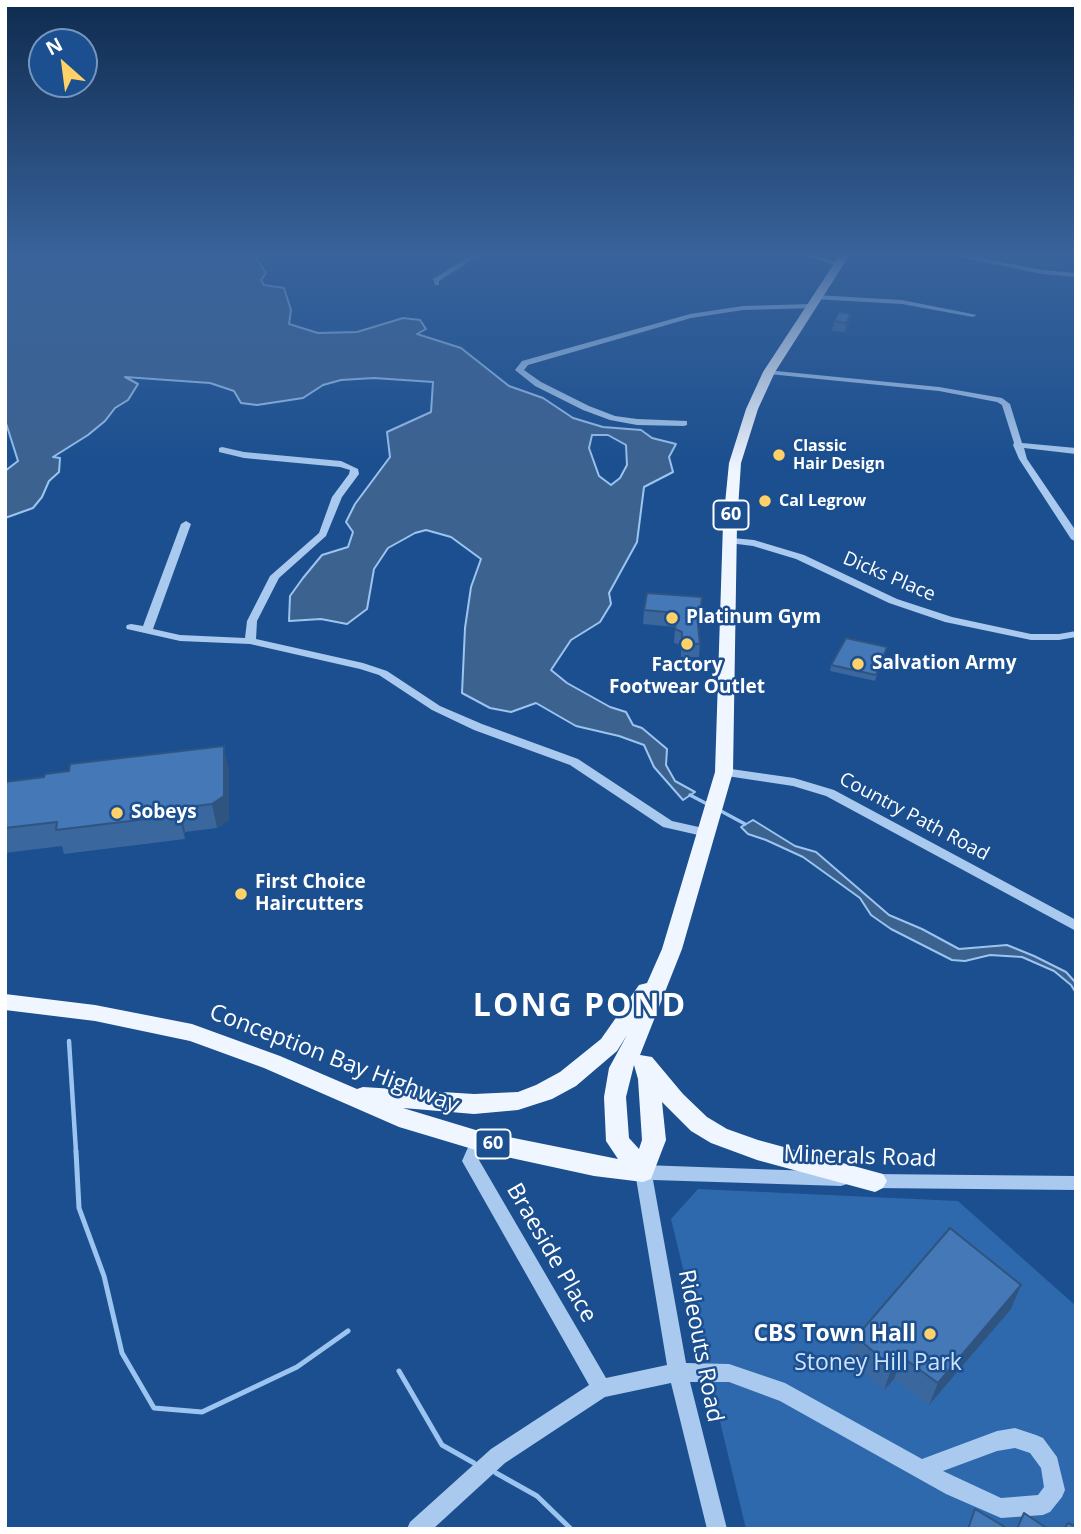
<!DOCTYPE html>
<style>
body{margin:0}
#map{position:relative;width:1081px;height:1534px;overflow:hidden;background:#1b4f8f;font-family:"Open Sans",sans-serif}
canvas{display:block}
.frame{position:absolute;inset:0;border:7px solid #fff;pointer-events:none}
.north{position:absolute;left:28px;top:28px;width:70px;height:70px;box-sizing:border-box;background:#1b4f8f;border:2px solid #7695bc;border-radius:50%;rotate:332deg;font-size:19px;font-weight:700;line-height:28px;text-align:center;color:#fff}
.north::after{content:'';display:block;margin:auto;width:24px;height:32px;background:#ffd166;clip-path:polygon(50% 0,100% 100%,50% 72%,0 100%)}
</style>
<div id="map">
<canvas width="1081" height="1534"></canvas>
<div class="frame"></div>
<div class="north">N</div>
</div>
<script>
const context = document.querySelector('canvas').getContext('2d');
context.lineJoin = 'round';
function paint(path, color) { context.fillStyle = color; context.fill(path, 'evenodd'); }
const poly = rows => new Path2D(rows.map(r => 'M' + r).join(''));
function stroke(path, color, width, dash) { context.strokeStyle = color; context.lineWidth = width; context.lineCap = dash ? 'butt' : 'round'; context.setLineDash(dash || []); context.stroke(path); }
function drawText(font, color, halo, rows, align = 'center') {
  context.font = font + ' "Open Sans",sans-serif'; context.lineWidth = 5; context.setLineDash([]); context.textBaseline = 'middle'; context.strokeStyle = halo; context.fillStyle = color; for (const [text, x, y, turn = 0] of rows) {
    context.save(); context.translate(x, y); context.rotate((+turn || 0) * Math.PI / 180); context.textAlign = isNaN(turn) ? turn : align; if (halo) context.strokeText(text, 0, 0); context.fillText(text, 0, 0); context.restore();
  }
}
paint(poly([
 [698,1189,958,1201,1076,1306,1076,1529,746,1529,671,1219]
]), '#2e69ad');
const water = poly([
 [5,256,255,256,266,273,261,280,264,285,284,288,291,310,289,324,318,333,357,332,403,318,420,320,426,329,417,334,461,348,509,386,543,398,573,418,603,427,641,430,652,438,676,444,669,457,673,472,644,487,637,542,609,593,611,604,600,622,571,640,551,670,567,683,610,707,626,712,633,725,642,728,667,749,666,765,675,781,695,792,683,800,654,767,644,745,619,736,576,726,536,703,511,712,490,708,462,693,465,628,471,587,481,559,451,537,426,530,415,533,388,548,374,569,367,609,347,624,321,619,289,621,290,596,303,578,322,555,348,547,353,532,346,522,355,504,390,457,387,432,431,412,433,382,374,378,341,380,323,385,303,398,257,405,241,403,234,391,210,383,125,377,138,384,128,400,115,408,105,421,88,435,53,457,60,458,59,472,49,481,42,497,33,508,5,518,5,471,18,461,5,420,5,256],
 [592,435,608,435,626,445,627,465,620,478,611,485,599,476,589,448,592,435],
 [753,820,795,846,816,852,889,915,922,929,959,949,1007,945,1034,956,1066,972,1076,983,1076,993,1071,985,1054,971,1022,957,990,955,965,961,952,960,891,929,871,915,860,898,803,857,766,840,748,834,741,827,753,820]
]);
paint(water, '#3c6290');
stroke(water, '#9cc4f0', 2);
stroke(poly([
 [5,755,5,765],
 [690,795,709,805],
 [719,810,745,824]
]), '#9cc4f0', 3.5);
stroke(poly([
 [69,1041,76,1152]
]), '#9cc4f0', 4.5);
stroke(poly([
 [76,1151,79,1208,104,1276,122,1353,154,1408,202,1412,297,1367,348,1331],
 [399,1371,442,1445,474,1463],
 [496,1473,537,1496,571,1529]
]), '#9cc4f0', 5);
paint(poly([
 [470,256,478,256,439,281,439,285,435,285,433,279,470,256],
 [804,256,817,256,841,263,838,265,804,256],
 [957,256,971,256,1042,270,1076,273,1076,277,1042,274,957,256],
 [816,295,902,300,977,315,973,317,902,304,813,299,812,297,816,295],
 [810,304,813,304,813,308,743,310,691,318,528,365,524,370,541,382,589,406,615,416,637,419,687,421,687,425,684,426,637,425,610,420,583,410,535,386,515,370,522,361,690,314,743,306,810,304],
 [766,370,939,387,1002,398,1010,404,1022,443,1076,448,1076,454,1024,448,1027,459,1076,531,1076,542,1071,539,1019,459,1013,445,1014,443,1002,405,997,402,939,391,769,374,765,372,766,370],
 [222,447,244,452,341,461,358,469,359,474,342,497,326,536,279,578,257,621,256,639,363,663,387,671,440,706,482,724,578,759,672,821,712,830,713,833,712,836,707,837,663,827,570,765,474,730,432,710,379,675,360,669,250,644,180,641,127,629,126,627,127,625,131,624,143,626,181,524,186,521,191,524,153,629,180,635,245,638,247,621,270,576,319,533,332,497,349,474,350,470,340,467,244,458,219,452,219,448,222,447],
 [732,538,754,540,804,555,897,599,952,617,1031,634,1059,634,1076,631,1076,637,1059,640,1031,640,945,622,889,603,796,559,753,546,729,543,727,541,732,538],
 [724,768,794,778,834,790,1076,920,1076,931,826,796,793,786,720,775,718,772,724,768],
 [479,1134,485,1136,487,1141,479,1160,606,1378,667,1365,635,1172,637,1167,643,1165,841,1172,847,1174,849,1179,847,1184,841,1186,653,1180,686,1363,729,1364,785,1383,922,1459,997,1431,1015,1428,1036,1435,1043,1438,1057,1457,1065,1490,1062,1497,1050,1512,1043,1515,1001,1518,946,1494,780,1401,729,1382,690,1382,727,1529,707,1529,671,1383,605,1397,505,1463,433,1529,407,1529,410,1522,491,1449,589,1385,462,1161,473,1136,479,1134],
 [1015,1448,1030,1453,1041,1468,1044,1487,1038,1495,1001,1498,943,1471,997,1451,1015,1448],
 [873,1174,1076,1176,1076,1190,873,1188,867,1186,865,1181,867,1176,873,1174]
]), '#a9c9ee');
paint(poly([
 [839,256,849,256,775,372,758,409,741,463,737,524,733,772,682,949,640,1055,652,1057,683,1094,707,1117,727,1129,758,1140,883,1174,887,1181,883,1188,875,1192,757,1160,711,1143,691,1131,662,1102,666,1140,651,1179,643,1182,594,1176,479,1151,399,1127,264,1068,190,1041,95,1021,5,1010,5,994,95,1005,192,1024,280,1056,357,1089,363,1087,474,1094,518,1092,536,1085,560,1072,601,1039,639,985,647,983,662,949,715,772,723,524,729,463,746,409,763,372,839,256],
 [627,1035,609,1068,604,1097,606,1141,618,1159,479,1131,403,1108,474,1114,518,1110,552,1099,576,1086,617,1051,627,1035],
 [634,1065,638,1079,642,1140,639,1149,629,1138,626,1097,634,1065]
]), '#f0f6ff');
paint(poly([
 [851,314,849,323,845,332,832,331,834,321],
 [702,597,698,629,700,644,699,657,681,657,681,645,674,643,675,627,643,624,644,610],
 [885,653,875,681,830,671,831,665],
 [229,770,229,820,217,828,185,832,185,839,64,854,62,846,5,853,5,782],
 [1011,1309,929,1405,894,1379,884,1390,848,1359,856,1337],
 [975,1509,1008,1529,966,1529]
]), '#3a679d');
paint(poly([
 [851,314,849,323,845,332,846,323],
 [224,746,229,770,229,820,217,828,212,804],
 [180,808,185,832,185,839,179,815],
 [1021,1285,1011,1309,929,1405,938,1383],
 [902,1357,894,1379,884,1390,892,1367]
]), '#305480');
const building = poly([
 [839,312,851,314,846,323,834,321,839,312],
 [647,593,702,597,700,615,697,615,700,644,682,643,682,632,675,629,677,613,644,610,647,593],
 [846,638,887,647,876,675,831,665,846,638],
 [224,746,224,796,212,804,180,808,179,815,56,830,57,822,5,828,5,782,44,777,45,774,69,771,70,764,224,746],
 [950,1228,1021,1285,938,1383,902,1357,892,1367,856,1337,950,1228],
 [975,1509,1008,1529,968,1529,975,1509],
 [1024,1513,1048,1529,1017,1529,1024,1513],
 [1068,1523,1076,1527,1076,1529,1064,1529,1068,1523]
]);
paint(building, '#4478b7');
stroke(building, '#305480', 2);
const sky = context.createLinearGradient(0, 0, 0, 471);
sky.addColorStop(0, '#0f2b4f');
sky.addColorStop(0.54, '#39639b');
sky.addColorStop(1, '#39639b00');
context.fillStyle = sky;
context.fillRect(0, 0, 1081, 471);
for (const [x, y, r, color] of [
 [779,455,7,"#ffd166"],
 [765,501,7,"#ffd166"],
 [672,618,7,"#ffd166"],
 [687,644,7,"#ffd166"],
 [858,664,7,"#ffd166"],
 [117,813,7,"#ffd166"],
 [241,894,7,"#ffd166"],
 [930,1334,7,"#ffd166"]
]) { const dot = new Path2D(); dot.arc(x, y, r, 0, 2 * Math.PI); context.fillStyle = color; context.fill(dot); stroke(dot, '#1b4f8f', 2.5); }
drawText('bold 16px', '#fff', '#1b4f8f', [
 ["Classic",793,446],
 ["Hair Design",793,464],
 ["Cal Legrow",779,501]
], 'left');
for (const [x, y, w] of [
 [731,515,35],
 [493,1144,35]
]) { const box = new Path2D(); box.roundRect(x - w / 2, y - 14.5, w, 29, 5); context.fillStyle = '#1b4f8f'; context.fill(box); stroke(box, '#fff', 2); }
drawText('bold 18px', '#fff', null, [
 ["60",731,515],
 ["60",493,1144]
]);
drawText('19px', '#fff', '#1b4f8f', [
 ["Dicks Place",889,577,23],
 ["Country Path Road",914,817,28]
]);
drawText('bold 19px', '#fff', '#1b4f8f', [
 ["Platinum Gym",686,618],
 ["Salvation Army",872,664],
 ["Factory",687,666,"center"],
 ["Footwear Outlet",687,688,"center"],
 ["Sobeys",131,813],
 ["First Choice",255,883],
 ["Haircutters",255,905]
], 'left');
drawText('23px', '#fff', '#1b4f8f', [
 ["Conception Bay Highway",334,1059,21],
 ["Minerals Road",860,1157,2],
 ["Braeside Place",551,1253,60],
 ["Rideouts Road",700,1346,79]
]);
drawText('bold 23px', '#fff', '#1b4f8f', [
 ["CBS Town Hall",916,1334]
], 'right');
drawText('23px', '#cfe3fa', '#1b4f8f', [
 ["Stoney Hill Park",878,1363]
]);
context.letterSpacing = '2px';
drawText('bold 32px', '#fff', '#1b4f8f', [
 ["LONG POND",580,1007]
]);
context.letterSpacing = '0px';
</script>
